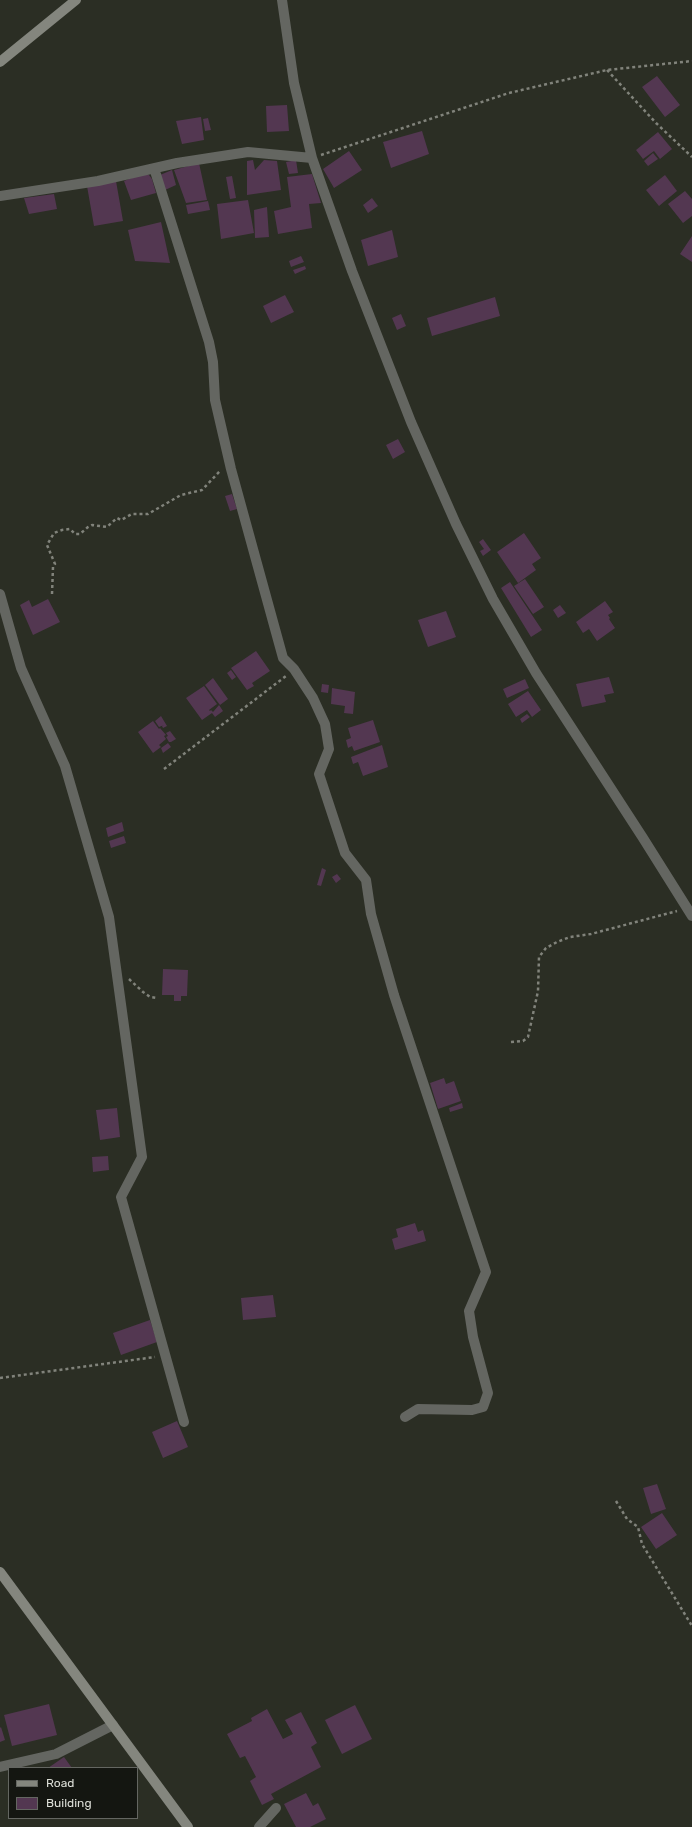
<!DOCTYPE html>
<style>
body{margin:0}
#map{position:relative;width:692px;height:1827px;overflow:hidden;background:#2b2e24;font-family:Rubik,sans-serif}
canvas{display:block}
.legend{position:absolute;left:8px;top:1767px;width:130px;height:52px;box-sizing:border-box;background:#141611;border:1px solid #646661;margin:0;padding:5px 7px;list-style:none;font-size:12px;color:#dddfd8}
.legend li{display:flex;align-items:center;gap:8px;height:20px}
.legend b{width:20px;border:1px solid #646661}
</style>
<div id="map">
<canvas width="692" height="1827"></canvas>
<ul class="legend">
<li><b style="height:5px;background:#84867e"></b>Road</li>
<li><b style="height:11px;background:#533751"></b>Building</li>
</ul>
</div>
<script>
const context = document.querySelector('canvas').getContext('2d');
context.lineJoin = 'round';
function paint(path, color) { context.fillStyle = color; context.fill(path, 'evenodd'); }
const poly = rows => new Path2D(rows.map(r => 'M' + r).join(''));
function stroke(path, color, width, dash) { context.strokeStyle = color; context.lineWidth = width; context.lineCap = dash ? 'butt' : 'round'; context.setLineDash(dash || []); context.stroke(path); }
paint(poly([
 [657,76,680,105,665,117,642,87],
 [287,105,289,131,267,132,266,106],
 [201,117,204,140,182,144,176,121],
 [208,118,211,130,205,131,203,119],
 [422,131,429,154,391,168,383,142],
 [658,132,672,149,660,159,654,151,643,159,636,150],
 [349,151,362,170,334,188,323,169],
 [653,153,658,159,648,166,644,161],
 [253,160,255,170,264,160,277,161,281,190,247,195,247,161],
 [296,160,298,173,289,174,286,162],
 [199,163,207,200,186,203,174,170],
 [172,170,176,185,165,190,160,175],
 [144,173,149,175,152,179,156,193,131,200,124,181],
 [312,174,321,203,309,204,312,228,278,234,274,211,291,207,287,177],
 [665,175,677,191,659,206,646,190],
 [232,176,236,198,230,199,226,177],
 [116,181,123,221,94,226,87,186],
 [685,191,692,199,692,216,683,223,668,204],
 [54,194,57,209,29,214,24,198],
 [372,198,378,206,368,213,363,205],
 [248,200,254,233,221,239,217,204],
 [208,201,210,210,188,214,186,205],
 [267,207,269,237,255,238,254,210],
 [161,222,170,263,135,261,128,230],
 [392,230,398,257,368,266,361,240],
 [692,236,692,262,680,254],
 [301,256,304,262,291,267,289,261],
 [305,266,306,269,295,274,293,270],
 [285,295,294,312,271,323,263,306],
 [495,297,500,316,432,336,427,318],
 [401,314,406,326,397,330,392,318],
 [398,439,405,452,393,459,386,445],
 [232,494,237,509,230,511,225,496],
 [524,533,541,558,532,564,536,570,518,583,497,552],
 [483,539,491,550,483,556,480,551,484,549,479,542],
 [525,579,544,607,533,614,514,586],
 [510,582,542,630,531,637,501,588],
 [48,599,60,622,33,635,20,605,29,600,32,607],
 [605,601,613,612,608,615,610,618,609,619,615,628,597,641,589,629,583,633,576,622],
 [560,605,566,613,558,618,553,610],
 [446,611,456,637,428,647,418,620],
 [256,651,270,671,252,683,254,686,247,690,231,668],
 [231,670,236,677,232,680,227,673],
 [609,677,614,693,604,695,606,702,582,707,576,684],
 [213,678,228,699,220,705,205,685],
 [525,679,529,688,507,698,503,689],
 [322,684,329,685,328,693,321,692],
 [204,686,217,704,209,710,210,711,211,710,213,712,219,705,223,711,215,717,212,713,202,720,186,698],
 [332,688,355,692,353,714,344,713,345,706,331,704],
 [528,691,541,710,532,717,527,710,516,717,508,704],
 [527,714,530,717,522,723,520,719],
 [161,716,167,726,163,728,162,726,164,725,159,727,155,721],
 [373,720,380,742,354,751,352,746,348,748,346,740,351,738,348,728],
 [153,721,159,729,160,728,166,735,164,736,166,739,159,745,161,747,153,753,138,732],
 [170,731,176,739,171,742,169,742,166,737,168,736,166,733],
 [168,743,171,747,163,753,161,748],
 [382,745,388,767,363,776,358,762,353,764,351,757],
 [122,822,124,831,108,837,106,828],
 [124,836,126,843,111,848,109,841],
 [322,868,326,870,321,886,317,885],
 [337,874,341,879,336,883,332,877],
 [163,969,188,970,187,996,181,996,181,1001,174,1001,174,995,162,995],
 [444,1078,446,1084,454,1081,461,1101,438,1109,430,1083],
 [462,1103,463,1108,450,1112,449,1108],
 [117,1108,120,1137,100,1140,96,1110],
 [108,1156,109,1170,93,1172,92,1157],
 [415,1223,418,1232,423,1230,426,1241,395,1250,392,1239,398,1237,396,1229],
 [273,1295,276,1317,243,1320,241,1298],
 [150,1320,157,1342,121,1355,113,1333],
 [177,1421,188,1447,163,1458,152,1432],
 [657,1484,666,1509,651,1514,643,1488],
 [662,1513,677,1535,656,1549,641,1527],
 [49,1704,57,1735,12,1746,4,1715],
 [355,1705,372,1739,342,1754,325,1720],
 [267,1709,283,1739,293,1734,285,1720,301,1712,317,1743,311,1747,321,1767,271,1794,274,1799,262,1805,250,1781,256,1777,245,1756,240,1758,227,1734,252,1721,251,1718],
 [1,1727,5,1740,0,1742,0,1728],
 [64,1757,72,1768,48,1768],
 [306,1793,313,1806,318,1803,326,1819,310,1827,296,1827,284,1804]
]), '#533751');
stroke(poly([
 [607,70,656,123,692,157],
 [321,155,509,93,607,70,692,61],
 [52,594,53,567,55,564,47,545,54,533,62,530,70,529,75,534,80,534,88,527,92,525,107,527,117,518,121,520,132,514,148,514,181,495,202,490,220,471],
 [164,769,286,676],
 [129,979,143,992,150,997,157,998],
 [511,1042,523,1041,528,1037,538,991,539,957,546,948,557,942,570,937,591,934,677,911],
 [0,1378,155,1357],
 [616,1501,627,1519,638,1527,642,1544,692,1626]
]), '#81837b', 2.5, [3, 3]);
stroke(poly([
 [282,0,294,83,312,158,352,271,411,422,456,524,493,599,536,673,643,838,692,916],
 [154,168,209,342,213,362,215,400,231,469,283,658,294,669,313,698,325,724,329,749,319,774,345,853,366,880,371,914,394,995,486,1272,469,1311,473,1337,488,1393,483,1407,472,1410,418,1409,405,1417],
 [0,196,98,181,177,163,248,152,312,158],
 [0,594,21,668,65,766,109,917,142,1157,121,1197,184,1422],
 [0,1767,56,1754,113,1725],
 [259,1827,276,1808]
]), '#646661', 10);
stroke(poly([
 [0,62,76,0],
 [0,1572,188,1827]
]), '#84867e', 10);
</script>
